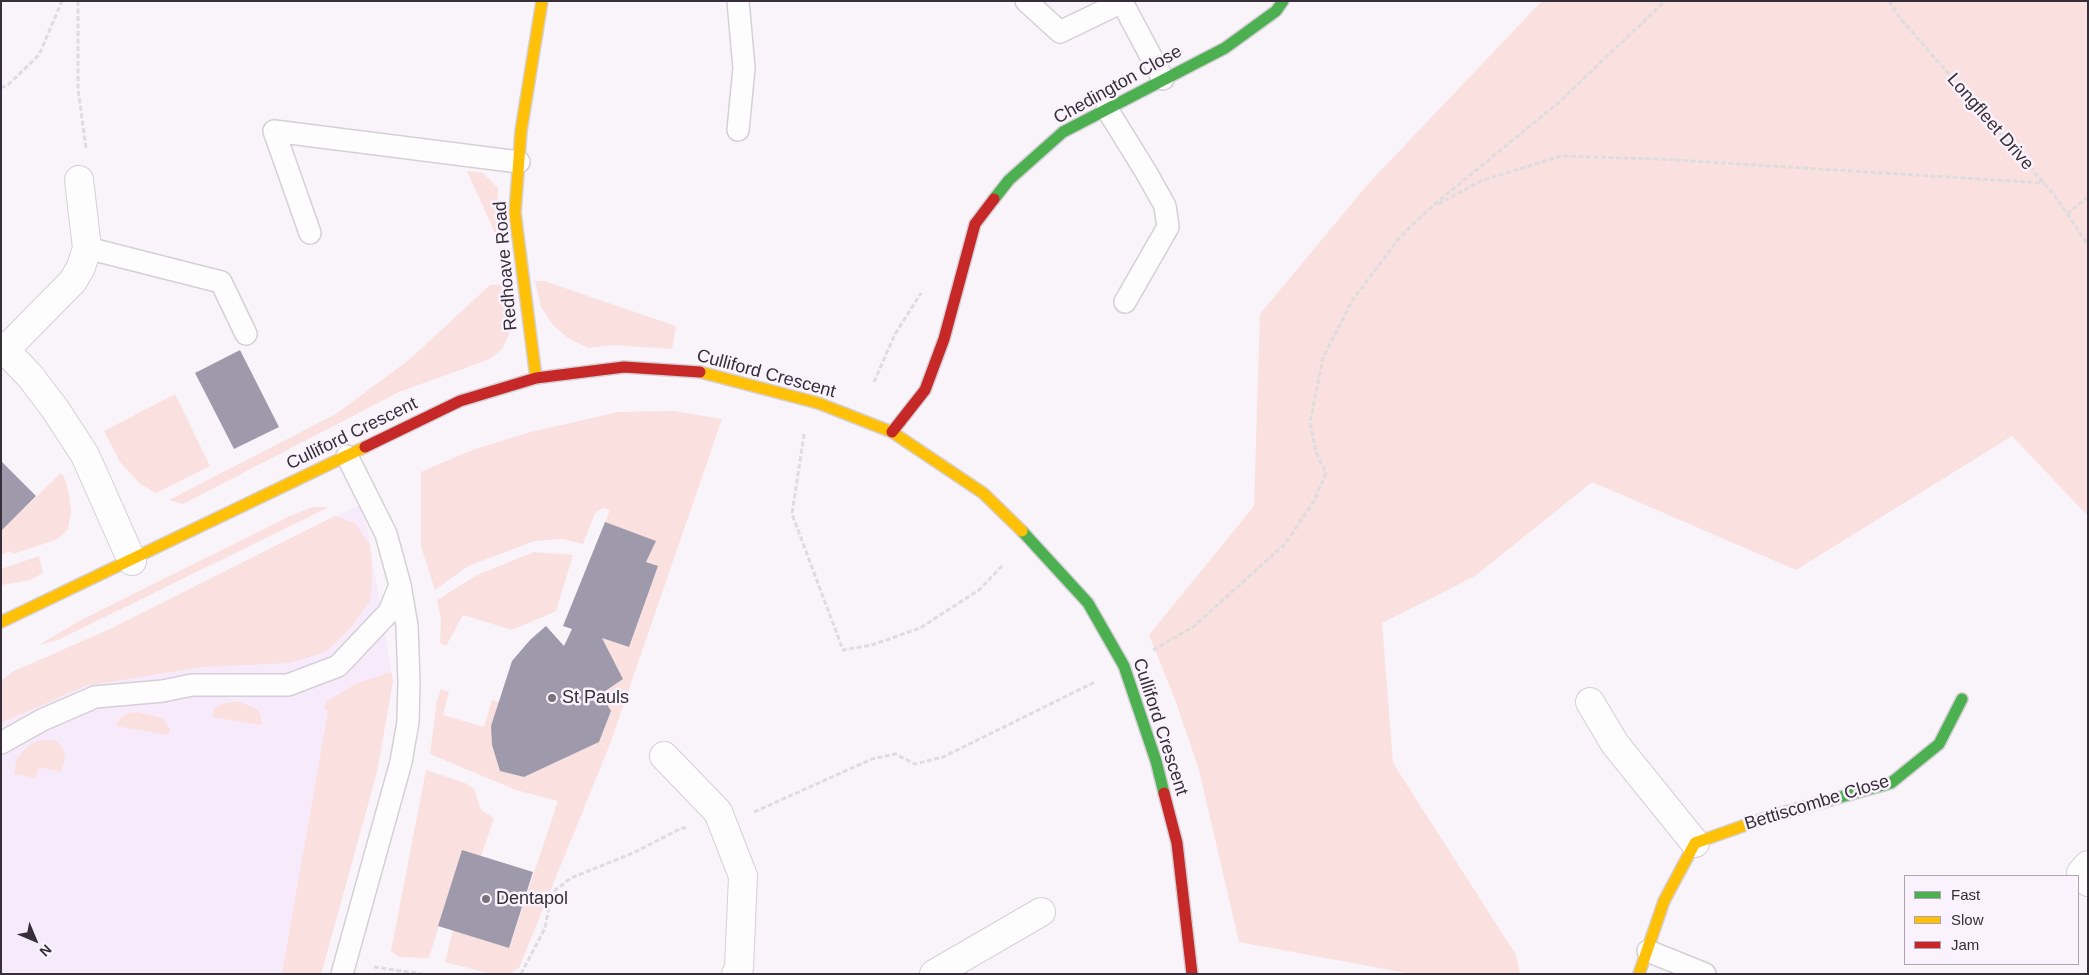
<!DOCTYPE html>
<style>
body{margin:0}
#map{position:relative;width:2089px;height:975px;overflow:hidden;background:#f9f4fa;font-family:Arial,sans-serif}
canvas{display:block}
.frame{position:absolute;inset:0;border:2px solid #362e38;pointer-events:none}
.legend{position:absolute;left:1904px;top:875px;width:175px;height:90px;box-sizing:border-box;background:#faf2fc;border:1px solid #aca4ae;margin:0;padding:6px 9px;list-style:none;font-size:15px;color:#362e38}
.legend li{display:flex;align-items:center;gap:10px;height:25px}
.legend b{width:25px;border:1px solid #aca4ae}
.north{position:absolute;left:10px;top:915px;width:50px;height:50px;-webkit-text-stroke:4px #faf2fc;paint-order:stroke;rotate:135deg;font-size:14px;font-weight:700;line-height:20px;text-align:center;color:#362e38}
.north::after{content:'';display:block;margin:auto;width:18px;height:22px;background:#362e38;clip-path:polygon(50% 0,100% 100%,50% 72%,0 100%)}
</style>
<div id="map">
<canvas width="2089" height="975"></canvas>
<div class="frame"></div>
<ul class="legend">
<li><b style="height:6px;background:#4caf50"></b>Fast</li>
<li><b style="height:6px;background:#ffc107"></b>Slow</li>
<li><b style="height:6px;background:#c62828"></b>Jam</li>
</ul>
<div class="north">N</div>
</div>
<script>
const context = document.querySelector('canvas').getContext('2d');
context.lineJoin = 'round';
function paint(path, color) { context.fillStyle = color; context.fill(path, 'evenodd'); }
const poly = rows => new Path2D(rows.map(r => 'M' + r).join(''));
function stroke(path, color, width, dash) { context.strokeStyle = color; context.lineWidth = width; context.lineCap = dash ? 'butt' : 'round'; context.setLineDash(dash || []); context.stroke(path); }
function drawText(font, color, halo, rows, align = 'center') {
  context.font = font + ' Arial,sans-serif'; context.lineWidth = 5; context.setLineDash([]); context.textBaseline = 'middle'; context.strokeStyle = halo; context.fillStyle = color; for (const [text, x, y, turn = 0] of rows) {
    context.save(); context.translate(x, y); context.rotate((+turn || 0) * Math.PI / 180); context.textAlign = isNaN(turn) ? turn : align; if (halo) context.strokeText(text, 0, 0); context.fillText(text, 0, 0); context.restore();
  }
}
paint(poly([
 [363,503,393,681,377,772,321,974,1,974,1,681,12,672,108,630]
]), '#f7eafb');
paint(poly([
 [1542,1,2088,1,2088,516,2012,436,1796,570,1592,482,1475,576,1382,623,1393,763,1516,955,1520,974,1412,974,1239,942,1199,770,1176,702,1149,635,1254,506,1260,314,1368,184],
 [467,171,483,173,498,188,496,235],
 [535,281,544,281,676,326,672,349,612,345,588,348,568,338,554,326,541,307],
 [507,284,513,316,509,334,502,349,490,359,399,392,183,504,169,500,336,414,410,359,490,285],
 [175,394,210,466,156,493,139,483,120,462,104,431],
 [674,411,722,419,610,744,519,968,508,974,492,974,445,962,453,930,509,948,558,801,516,790,430,754,437,700,441,689,449,692,443,715,484,727,492,700,499,702,500,771,524,777,599,742,611,711,601,694,623,679,602,638,629,647,658,566,646,562,655,542,605,522,610,510,603,508,595,513,583,544,562,539,535,541,468,566,435,590,421,546,421,472,472,450,527,433,618,412],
 [61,473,66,481,69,495,71,511,68,529,58,539,13,554,11,551,1,555,1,531],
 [312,507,329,507,58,640,39,645,79,621,288,517],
 [335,516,355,523,370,545,372,571,371,599,352,626,326,652,289,663,202,667,85,686,1,723,1,681,12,672,108,630],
 [534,552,573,555,556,611,512,630,463,615,446,646,440,643,441,620,437,600,477,575],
 [39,556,43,573,30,580,1,585,1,569],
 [391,672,393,681,377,772,321,974,282,974,328,712,324,708,326,702,357,683],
 [237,701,255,708,260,713,262,725,212,717,214,709,219,705],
 [138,712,162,718,170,729,168,735,117,726,119,719,128,713],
 [40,740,55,740,63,748,65,757,61,772,39,767,35,778,14,774,17,758,28,746],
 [426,770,465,783,474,789,481,810,494,818,481,856,462,851,429,958,399,957,391,951]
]), '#fae0df');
paint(poly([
 [240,350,279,427,234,449,195,373],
 [1,461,36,496,1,531],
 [605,522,656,541,646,562,658,566,629,647,602,638,623,679,601,694,611,711,599,742,524,777,500,771,492,745,491,726,512,661,530,640,546,626,564,646,572,629,563,626],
 [462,850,533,872,509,948,438,926]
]), '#9e9aac');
const lane = poly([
 [738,1,744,68,738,130],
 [1026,1,1060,32,1122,2,1163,79],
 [1107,109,1146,172,1165,206,1168,227,1125,302],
 [310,233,274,131,519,162],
 [87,248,221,282,246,334],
 [1,743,42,720,95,697,163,691,192,685,288,685,338,666,389,612,400,585],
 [1648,951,1705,974],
 [342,974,401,762,408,722,409,683,407,626,400,585,386,534,347,456]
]);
const street = poly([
 [1,346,30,376,55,409,85,455,132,561],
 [5,350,73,281,81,267,87,248,79,180],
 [1590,702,1615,744,1695,843],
 [664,756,718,812,743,876,739,968,736,974],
 [2088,865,2081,873,2088,882],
 [934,974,1041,912]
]);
const fast = poly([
 [994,199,1009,180,1063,132,1225,48,1276,11,1283,1],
 [1022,531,1088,603,1124,666,1156,761,1164,793],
 [1830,800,1891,783,1939,744,1962,699]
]);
const slow = poly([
 [700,372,818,403,892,432,983,493,1022,531],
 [536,378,515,213,521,131,542,1],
 [1,622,365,447],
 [1639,974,1664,901,1695,843,1771,816,1830,800]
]);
const jam = poly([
 [892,432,925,390,944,339,975,224,994,199],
 [365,447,460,401,536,378,624,367,700,372],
 [1164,793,1177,843,1192,974]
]);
stroke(lane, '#d5cfd6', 24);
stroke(street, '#d5cfd6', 30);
stroke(fast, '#d5cfd6', 14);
stroke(slow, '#d5cfd6', 14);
stroke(jam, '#d5cfd6', 14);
stroke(poly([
 [78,1,78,89,86,148],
 [1889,1,1900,18,2055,196,2088,245],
 [1,88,9,84,39,55,62,1],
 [1438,204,1481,181,1561,156,1659,159,2044,183],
 [2067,214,2088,197],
 [874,382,895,334,921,293],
 [804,434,792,514,843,650,872,645,920,628,979,590,1003,565],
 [1153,650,1193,627,1285,544,1314,501,1326,473,1316,452,1310,422,1323,358,1352,301,1400,237,1430,208,1557,104,1665,1],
 [754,812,872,759,895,754,915,764,943,757,1095,682],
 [374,967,423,974],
 [521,974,545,928,549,906,554,891,571,878,633,853,682,828,688,828]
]), '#dedcdf', 3, [5, 2.5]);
stroke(lane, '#fefdfe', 21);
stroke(street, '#fefdfe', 28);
stroke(fast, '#4caf50', 11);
stroke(slow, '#ffc107', 11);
stroke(jam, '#c62828', 11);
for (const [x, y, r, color] of [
 [552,698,5,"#7a737c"],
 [486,899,5,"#7a737c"]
]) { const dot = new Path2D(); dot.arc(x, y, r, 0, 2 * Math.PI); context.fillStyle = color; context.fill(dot); stroke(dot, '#faf2fc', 2); }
drawText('18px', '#362e38', '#faf2fc', [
 ["Chedington Close",1118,85,-29],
 ["Longfleet Drive",1990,122,49],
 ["Redhoave Road",506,266,-95],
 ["Culliford Crescent",766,374,15],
 ["Culliford Crescent",352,434,-26],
 ["Culliford Crescent",1160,727,72],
 ["Bettiscombe Close",1817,803,-17]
]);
drawText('18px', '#362e38', '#faf2fc', [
 ["St Pauls",562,698],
 ["Dentapol",496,899]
], 'left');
</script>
